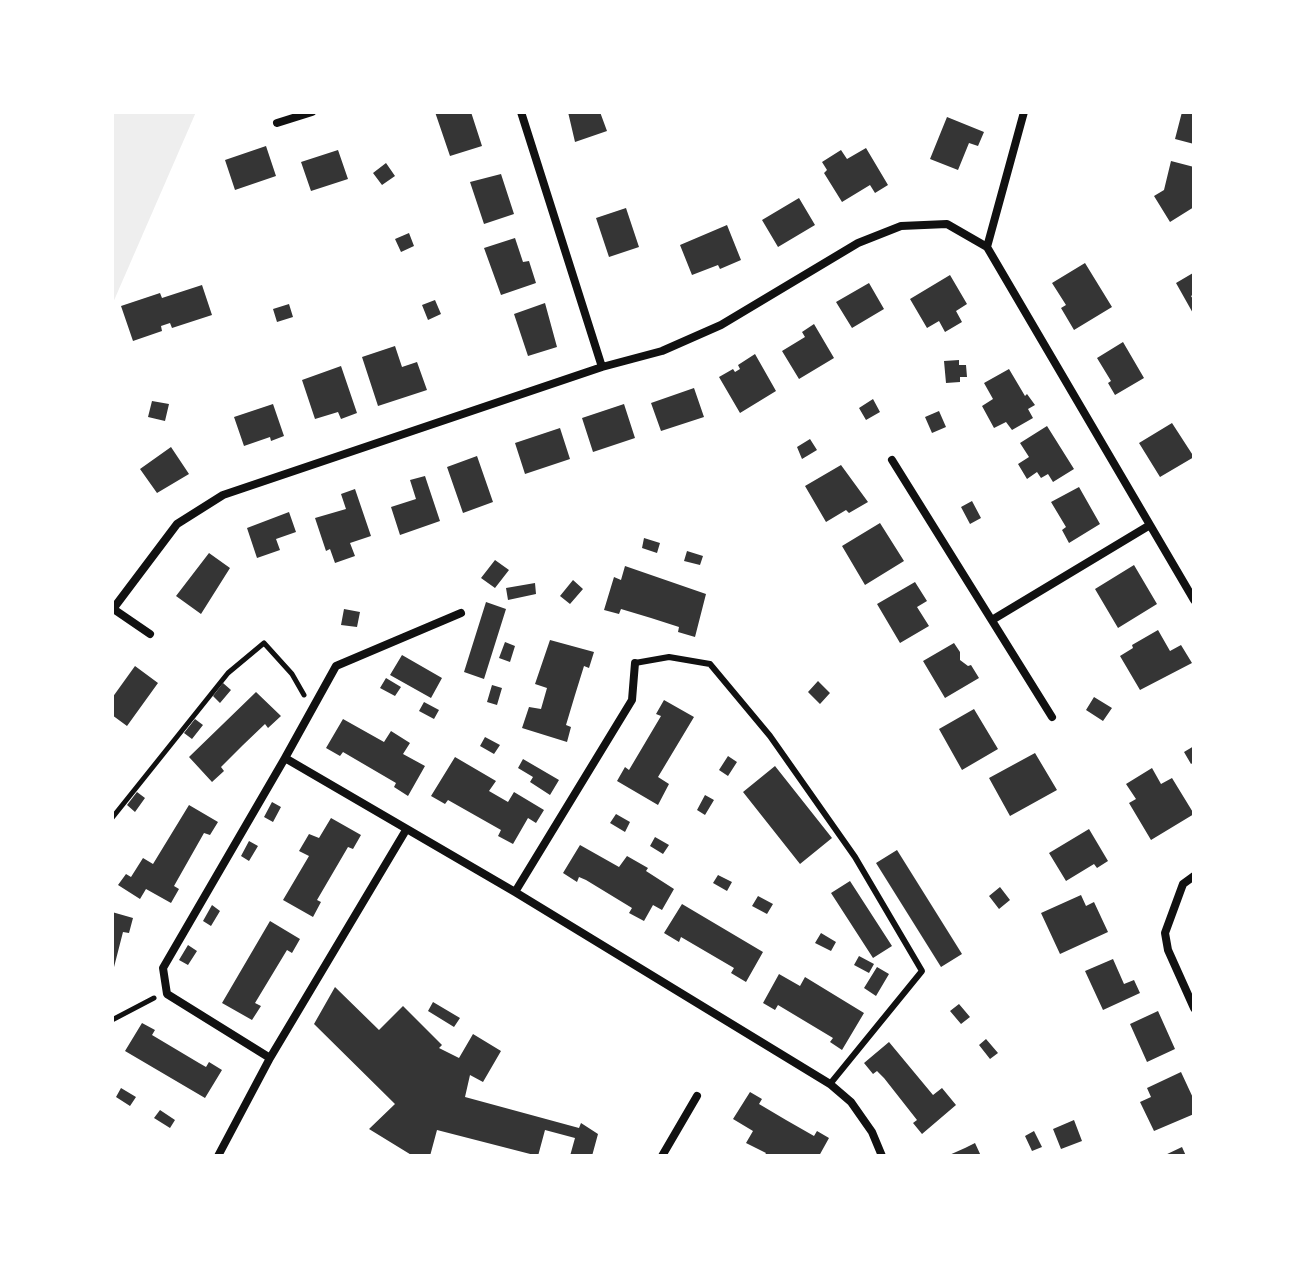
<!DOCTYPE html>
<style>
body{margin:0}
#map{position:relative;width:1306px;height:1268px;overflow:hidden;background:#fff;font-family:"Noto Sans",sans-serif}
canvas{display:block}
.frame{position:absolute;inset:0;border:114px solid #fff;pointer-events:none}
</style>
<div id="map">
<canvas width="1306" height="1268"></canvas>
<div class="frame"></div>
</div>
<script>
const context = document.querySelector('canvas').getContext('2d');
context.lineJoin = 'round';
function paint(path, color) { context.fillStyle = color; context.fill(path, 'evenodd'); }
const poly = rows => new Path2D(rows.map(r => 'M' + r).join(''));
function stroke(path, color, width, dash) { context.strokeStyle = color; context.lineWidth = width; context.lineCap = dash ? 'butt' : 'round'; context.setLineDash(dash || []); context.stroke(path); }
paint(poly([
 [112,112,196,112,112,305]
]), '#eee');
paint(poly([
 [435,112,471,112,482,146,450,156],
 [568,112,600,112,607,131,575,142],
 [1182,112,1194,112,1194,144,1175,139],
 [947,117,984,132,978,146,969,143,958,170,930,159],
 [266,146,276,176,235,190,225,160],
 [866,148,888,185,875,193,870,185,842,202,824,173,827,170,822,162,841,150,847,159],
 [338,150,348,179,311,191,301,162],
 [1171,161,1194,167,1194,207,1170,222,1154,196,1164,190],
 [386,163,395,176,382,185,373,173],
 [501,174,514,214,484,224,470,182],
 [799,198,815,225,778,247,762,220],
 [626,208,639,247,609,257,596,218],
 [727,225,741,260,720,269,718,265,692,275,680,245],
 [409,233,414,246,401,252,395,239],
 [515,238,523,262,529,261,536,283,501,295,484,248],
 [1085,263,1112,307,1074,330,1061,308,1066,305,1052,283],
 [1193,273,1194,294,1191,296,1194,301,1194,315,1176,283],
 [950,275,967,304,956,311,962,322,945,332,939,321,927,328,910,299],
 [869,283,884,309,852,328,836,302],
 [202,285,212,315,172,328,170,323,161,326,162,331,133,341,121,306,160,293,162,298],
 [435,300,441,314,428,320,422,305],
 [545,303,557,347,528,356,514,314],
 [289,304,293,317,277,322,273,309],
 [814,324,834,358,799,379,782,351,805,337,802,332],
 [1123,342,1144,378,1115,395,1108,383,1111,381,1097,358],
 [395,346,402,367,417,362,427,390,378,406,362,357],
 [755,354,776,391,740,413,719,377,733,369,735,372,740,369,738,365],
 [959,360,959,365,966,365,967,377,960,377,960,382,946,383,944,361],
 [341,366,357,413,341,419,338,412,315,419,302,380],
 [1009,369,1025,396,1027,394,1035,405,1028,409,1033,418,1012,430,1006,422,994,428,982,406,993,399,984,383],
 [694,388,704,417,661,431,651,403],
 [873,399,880,412,866,420,859,408],
 [152,401,169,404,165,421,148,417],
 [273,404,284,436,271,441,270,437,244,446,234,417],
 [624,404,635,438,593,452,582,418],
 [939,411,946,427,932,433,925,417],
 [1172,423,1194,457,1160,477,1139,443],
 [1047,426,1074,469,1053,482,1048,474,1041,478,1037,472,1027,479,1018,464,1029,457,1020,443],
 [560,428,570,459,525,474,515,443],
 [810,439,817,450,802,459,797,447],
 [171,447,189,474,157,493,140,469],
 [477,456,493,502,463,513,447,467],
 [841,465,868,502,849,513,846,510,826,522,805,486],
 [425,476,440,521,400,535,391,507,416,499,410,480],
 [1079,487,1100,524,1069,543,1062,530,1066,527,1051,502],
 [355,489,371,536,350,543,355,556,335,563,330,549,326,551,315,518,346,509,341,494],
 [972,501,981,518,970,524,961,507],
 [289,512,296,532,276,539,280,550,257,558,247,528],
 [880,523,904,561,865,585,842,546],
 [644,538,660,543,657,553,642,548],
 [687,551,703,556,700,565,684,561],
 [209,553,230,568,201,614,176,596],
 [495,560,509,570,495,588,481,578],
 [1134,565,1157,604,1118,628,1095,589],
 [625,566,706,594,695,637,678,632,679,627,651,618,621,609,619,614,604,610,614,577,621,580],
 [573,580,583,589,570,604,560,596],
 [915,582,927,601,917,607,929,626,900,643,877,604],
 [535,583,536,594,508,600,506,588],
 [486,602,506,609,484,679,464,672],
 [344,609,360,612,357,627,341,625],
 [1158,630,1170,651,1181,645,1192,663,1140,690,1120,656,1133,648,1132,645],
 [550,640,594,652,589,668,584,666,575,695,566,725,571,727,567,742,522,728,529,707,541,709,547,688,535,684],
 [505,642,515,646,510,662,499,658],
 [954,643,960,652,960,660,968,666,971,665,979,678,945,698,923,661],
 [402,655,442,678,431,698,390,675],
 [135,666,158,683,127,726,112,715,112,698],
 [386,678,401,687,395,696,380,688],
 [818,681,830,693,820,704,808,692],
 [223,683,231,690,220,703,213,696],
 [492,685,502,688,497,705,487,702],
 [256,692,281,716,268,728,265,724,243,745,221,767,224,771,212,782,189,757],
 [1094,697,1112,708,1103,721,1086,710],
 [664,700,694,717,658,777,669,784,658,805,617,781,625,767,629,770,661,716,656,714],
 [424,702,439,710,434,719,419,711],
 [974,709,998,749,962,770,939,729],
 [195,719,203,725,192,739,184,733],
 [343,719,384,742,391,731,410,743,403,754,425,766,408,796,394,787,396,783,343,752,340,756,326,748],
 [485,737,500,745,494,754,480,746],
 [1194,746,1194,762,1191,764,1184,752],
 [1035,753,1057,790,1010,816,989,778],
 [728,756,737,762,728,776,719,770],
 [455,757,496,781,489,791,508,802,514,792,544,810,536,823,528,818,513,844,498,836,501,830,448,800,445,804,431,796],
 [523,759,559,780,550,795,530,782,533,777,518,768],
 [775,766,832,838,800,864,743,792],
 [1152,768,1161,784,1172,778,1194,814,1151,840,1129,803,1136,799,1126,784],
 [137,792,145,798,135,812,127,805],
 [705,795,714,800,705,815,697,810],
 [272,802,281,807,273,822,264,817],
 [189,805,218,822,210,835,204,833,174,886,179,889,171,903,146,889,140,899,118,885,126,874,131,877,143,858,153,864],
 [616,814,630,822,625,832,610,823],
 [331,818,361,835,353,849,348,847,317,900,321,902,313,917,283,900,309,856,299,851,309,834,319,838],
 [1089,829,1108,861,1097,868,1094,864,1066,881,1049,853],
 [655,837,669,845,663,854,650,846],
 [249,841,258,846,249,861,241,856],
 [580,845,619,867,627,856,648,868,646,871,674,889,662,910,653,905,644,921,629,913,632,908,586,880,579,877,577,882,563,873],
 [897,850,962,954,941,967,876,863],
 [718,875,732,882,727,891,713,883],
 [850,881,892,946,873,958,831,893],
 [1000,887,1010,900,999,909,989,896],
 [1081,895,1086,906,1094,902,1108,932,1060,954,1041,913],
 [758,896,773,904,767,914,752,906],
 [682,904,763,952,746,982,731,973,734,968,681,937,679,942,664,933],
 [212,905,220,911,211,926,203,921],
 [112,912,133,918,129,933,123,932,113,971],
 [270,921,300,939,292,953,287,950,255,1003,261,1006,252,1020,222,1003],
 [821,933,836,942,831,951,815,943],
 [188,945,197,951,188,965,179,960],
 [859,956,874,964,869,973,854,965],
 [1113,959,1124,984,1134,980,1140,993,1103,1010,1085,971],
 [877,967,889,974,876,996,864,988],
 [779,974,800,986,805,977,864,1013,842,1050,830,1042,833,1038,778,1005,775,1010,763,1003],
 [335,987,379,1030,403,1006,442,1045,439,1048,459,1058,473,1034,501,1051,483,1082,470,1075,465,1097,579,1128,581,1123,598,1134,592,1156,570,1156,575,1138,545,1130,538,1156,437,1130,430,1156,413,1156,369,1129,395,1104,314,1024],
 [433,1002,460,1018,454,1027,428,1011],
 [959,1004,970,1017,961,1024,950,1011],
 [1158,1011,1175,1049,1147,1062,1130,1024],
 [142,1023,155,1030,152,1035,199,1063,206,1067,209,1062,222,1070,205,1098,125,1051],
 [986,1039,998,1053,990,1059,979,1045],
 [889,1042,933,1095,942,1088,956,1105,922,1134,913,1123,917,1120,884,1078,877,1071,873,1074,864,1063],
 [1181,1072,1194,1100,1194,1114,1154,1131,1140,1102,1151,1097,1147,1088],
 [121,1088,136,1097,130,1106,116,1097],
 [750,1092,762,1099,759,1104,786,1120,814,1136,817,1131,829,1138,819,1156,764,1156,766,1153,746,1143,753,1131,733,1119],
 [160,1110,175,1120,170,1128,154,1118],
 [1074,1120,1082,1141,1061,1149,1053,1129],
 [1034,1131,1042,1147,1032,1151,1025,1136],
 [975,1143,981,1156,947,1156,965,1148],
 [1182,1147,1186,1156,1163,1156]
]), '#353535');
stroke(poly([
 [112,818,228,673,264,643,292,674,304,695],
 [112,1020,154,998]
]), '#111', 5);
stroke(poly([
 [635,663,669,657,710,664,770,736,855,857,922,971,830,1084]
]), '#111', 6);
stroke(poly([
 [521,112,602,367],
 [277,123,312,112],
 [987,247,1024,112],
 [892,460,1052,717],
 [112,608,150,634],
 [113,609,177,524,223,495,602,367,662,351,721,325,858,243,901,226,947,224,987,247,1194,600],
 [992,620,1150,525],
 [285,758,336,666,461,613],
 [1194,876,1183,884,1165,933,1168,950,1194,1008],
 [515,892,632,700,635,663],
 [270,1058,167,994,163,968,285,758,515,892,830,1084,851,1102,872,1132,882,1156],
 [218,1156,270,1058,406,830],
 [662,1156,697,1096]
]), '#111', 8);
</script>
